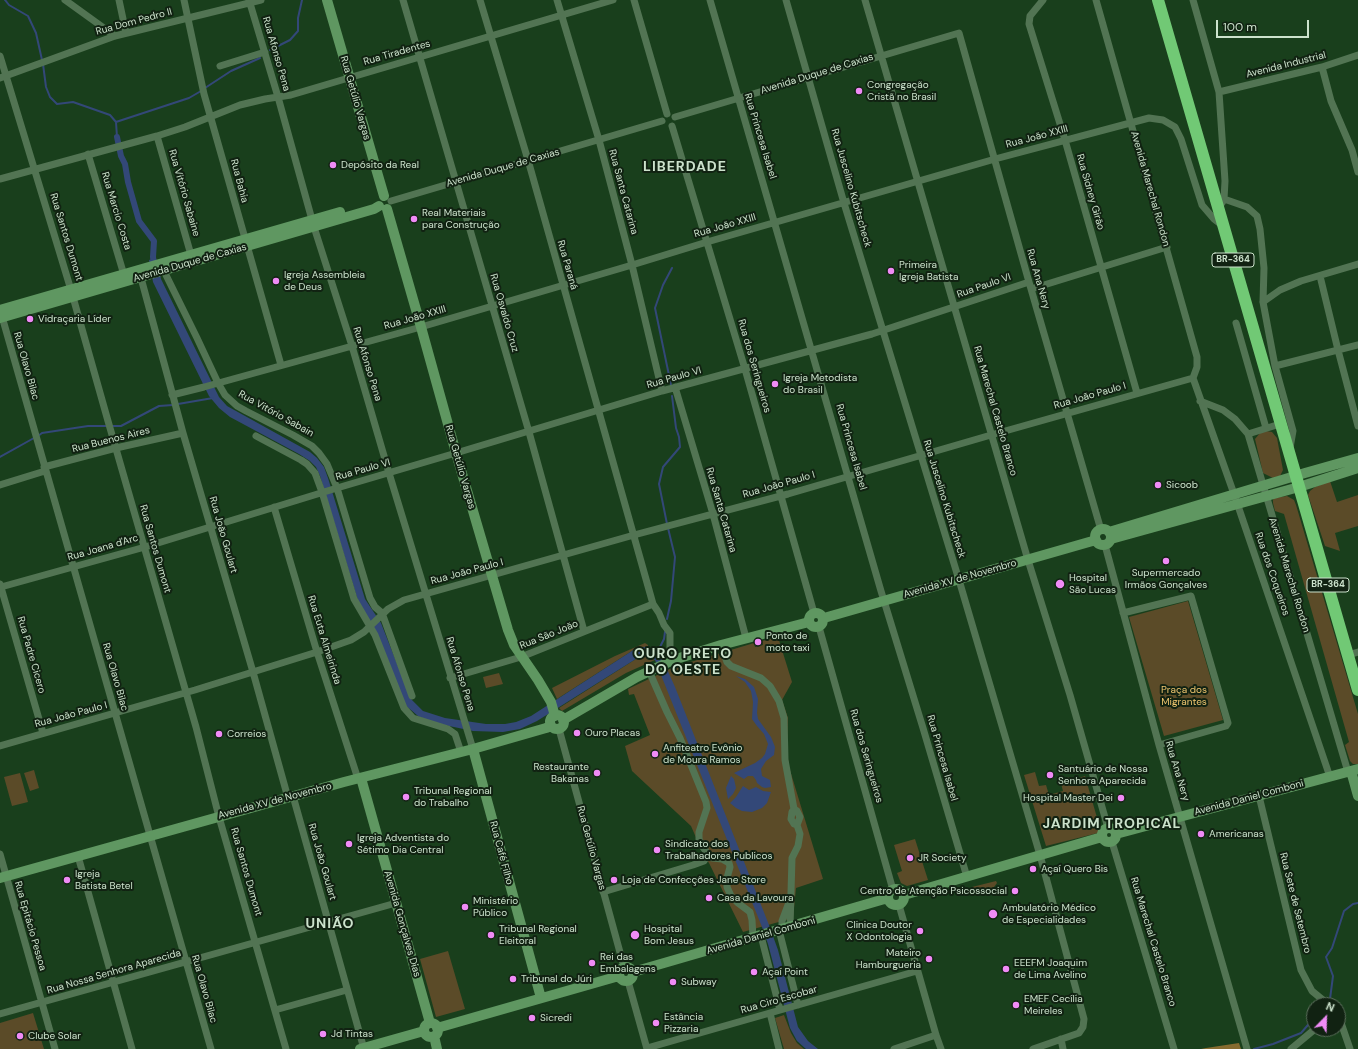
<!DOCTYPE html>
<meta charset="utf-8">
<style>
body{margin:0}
#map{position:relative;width:1358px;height:1049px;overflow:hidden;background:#193f1c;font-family:"DM Sans",sans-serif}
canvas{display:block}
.north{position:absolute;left:1306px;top:997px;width:40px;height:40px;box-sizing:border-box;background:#112212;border:1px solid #5c6f5c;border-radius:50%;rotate:23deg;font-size:11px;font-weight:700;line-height:16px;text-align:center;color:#cce2cc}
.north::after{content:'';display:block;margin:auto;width:14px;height:18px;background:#f08bf6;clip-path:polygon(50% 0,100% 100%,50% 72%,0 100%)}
.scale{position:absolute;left:1216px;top:20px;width:93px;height:18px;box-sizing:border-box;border:2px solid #cce2cc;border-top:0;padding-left:5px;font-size:12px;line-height:14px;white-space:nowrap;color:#cce2cc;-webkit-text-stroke:3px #112212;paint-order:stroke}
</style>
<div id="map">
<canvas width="1358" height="1049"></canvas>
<div class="north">N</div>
<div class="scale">100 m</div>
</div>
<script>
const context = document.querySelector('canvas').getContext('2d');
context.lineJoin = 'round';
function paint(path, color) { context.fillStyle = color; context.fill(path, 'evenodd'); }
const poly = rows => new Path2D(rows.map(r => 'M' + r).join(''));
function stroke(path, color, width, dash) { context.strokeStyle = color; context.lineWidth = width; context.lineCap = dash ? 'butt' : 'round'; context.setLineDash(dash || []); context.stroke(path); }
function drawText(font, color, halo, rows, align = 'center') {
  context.font = font + ' "DM Sans",sans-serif'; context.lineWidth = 4; context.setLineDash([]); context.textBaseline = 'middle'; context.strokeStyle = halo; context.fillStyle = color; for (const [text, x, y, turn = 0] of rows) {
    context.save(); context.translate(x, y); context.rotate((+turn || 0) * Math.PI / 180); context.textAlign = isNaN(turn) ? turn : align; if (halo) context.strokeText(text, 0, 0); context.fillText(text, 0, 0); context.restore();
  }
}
paint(poly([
 [1266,431,1272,432,1277,438,1283,470,1280,476,1273,478,1263,473,1255,439,1260,433],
 [1330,481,1337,502,1358,495,1358,526,1335,533,1340,551,1325,546,1308,495,1310,491,1315,487],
 [1287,496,1294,500,1296,505,1358,714,1358,764,1353,764,1350,761,1345,745,1349,742,1284,514,1275,511,1273,503,1273,500,1274,498],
 [1188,601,1223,720,1164,736,1129,617],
 [778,637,792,682,782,700,788,718,787,750,789,767,823,879,796,888,793,918,743,932,709,863,704,856,691,826,632,771,625,746,650,735,634,694,629,695,628,689,674,667,754,643,755,647,763,645,762,641],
 [645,643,648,645,648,647,642,647,635,649,557,699,552,688,615,656],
 [644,655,648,656,655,660,626,673,562,711,559,708,639,657],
 [499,673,503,684,486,688,483,677],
 [34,770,39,788,30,791,24,773],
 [1035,772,1039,786,1046,785,1049,795,1063,791,1060,780,1069,777,1070,781,1085,776,1100,828,1098,833,1046,846,1024,775],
 [20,773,28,802,12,806,4,777],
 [915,839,928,880,907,886,901,883,897,873,902,871,894,845],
 [996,881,997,883,994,887,978,891,973,889,972,887],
 [448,951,465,1009,436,1017,420,959],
 [33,1013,44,1049,0,1049,0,1023],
 [784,1015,791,1033,797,1043,804,1049,784,1049,775,1018]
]), '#5b4b28');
paint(poly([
 [1239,1043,1241,1049,1201,1049,1206,1048]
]), '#876c30');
paint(poly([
 [156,258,161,279,219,397,227,406,310,452,317,458,324,467,328,478,365,599,381,623,411,699,423,711,445,718,486,724,505,724,516,722,531,716,635,649,642,647,648,647,657,652,662,658,675,687,769,925,778,950,798,1027,808,1041,818,1049,806,1049,797,1041,790,1028,768,944,762,927,655,660,648,656,639,657,537,721,520,729,503,732,473,731,430,722,418,716,411,710,406,706,358,601,320,476,316,467,310,461,299,454,230,417,219,408,209,396,153,282,149,260],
 [736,676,745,679,754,687,758,699,757,713,758,719,771,737,775,747,774,755,766,761,761,769,762,776,770,780,771,787,765,788,762,787,757,783,756,780,753,776,748,776,744,779,734,773,755,763,762,758,765,754,768,744,764,734,757,726,752,719,753,702,751,691,745,682],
 [731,776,734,779,736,788,733,794,728,799,726,788],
 [743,786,749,790,756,787,763,791,771,792,767,803,762,808,752,812,742,811,736,808,730,803,736,797]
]), '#334878');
stroke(poly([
 [5,0,9,5,28,16,36,33,42,60],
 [270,50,290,40,298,31,298,18,302,0],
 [43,64,46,87,50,97,57,104,73,102,110,115,116,122,117,137],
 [205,88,231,71,260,58],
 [116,122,189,98,201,91],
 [671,385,655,308,663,285,672,268],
 [178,404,213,398],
 [38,436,42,433,88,426,121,426,159,406,173,405],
 [0,457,34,438],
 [667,524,659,484,663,467,680,447,679,437,676,428,672,396],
 [667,619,671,601,675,557,668,528],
 [657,653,664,639,665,632],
 [1328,1001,1330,999,1333,976,1326,957,1332,948,1344,911,1353,904,1358,903],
 [1254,1049,1273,1044,1301,1033,1314,1018]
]), '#334878', 2);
stroke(poly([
 [117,137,121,156,125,164,128,182,139,221,154,241,153,257,154,265]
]), '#334878', 6);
stroke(poly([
 [65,0,115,36],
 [119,0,126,33],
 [184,0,204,94,281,365],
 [249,0,278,97,314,227,352,346,389,473,473,749],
 [403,0,529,432,584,631],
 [480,0,528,160,653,604,659,613,664,625,670,633,670,650,673,660],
 [557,0,599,140,632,265,662,391],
 [634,0,667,114],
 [710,0,881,591,923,728,967,877],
 [786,0,844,203,959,580,1040,855,1084,1019,1083,1027,1079,1033,1033,1049],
 [865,0,1028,560,1070,695,1108,828],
 [1043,0,1030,16,1029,24,1065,140,1137,393],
 [1096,0,1197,357,1197,367,1193,378],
 [1193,0,1219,92,1225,181,1224,199,1222,203],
 [0,56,71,290,108,421,196,727,219,817,286,1049],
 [220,66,265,52],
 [1322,67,1331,101,1352,150,1358,172],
 [0,78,115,36,261,0],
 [1219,92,1322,67,1358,55],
 [675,117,959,33,1029,282,1101,530],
 [672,126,745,369,814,613],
 [157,136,191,255],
 [88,154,124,275],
 [0,179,157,136,185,127,240,105,265,99,291,95,613,0],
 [1224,199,1247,207,1257,216,1260,229,1264,268,1263,302,1275,366,1293,431,1290,448],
 [391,201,662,121],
 [164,271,197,338,218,383,225,395,237,406,246,411,293,435,312,446,319,453,327,464,337,488,370,598,375,607,382,613,412,696],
 [1320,276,1338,350,1358,426],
 [141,278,183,433,253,672,288,798],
 [1031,289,1167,247],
 [1263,302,1280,290,1301,281,1358,264],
 [1,313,211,1049],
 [1236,323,1266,428],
 [1275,366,1358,345],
 [1193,378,1234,494,1330,777],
 [675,387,713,514,746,638],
 [172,395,204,387,421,327,632,265,707,242,995,159,1149,118,1163,120,1175,127,1181,139,1202,205,1214,219,1223,226],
 [1200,401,1223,410,1235,419,1248,434,1348,772],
 [1248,434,1280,424],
 [256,436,301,460,307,464,315,473,322,492,354,599,375,635,404,708,413,718,448,729,455,734,461,752],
 [44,467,116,448,183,433],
 [0,485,45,471],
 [274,507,317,652,358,779],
 [1105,545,1159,745,1247,1049],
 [0,584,43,733],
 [1,587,145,547,337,488,456,453,662,391,872,334,1029,282],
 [1123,613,1191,596,1228,723,1226,726,1159,745],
 [819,627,893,890],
 [721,645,727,662,731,666,761,678,770,686,779,701,784,718,785,760,794,809,797,811,800,817,797,825,800,834,798,846,792,858,790,927],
 [1348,655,1358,652],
 [649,671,667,712,680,738,706,802,707,808,699,832,699,839,702,846,708,854,712,858,722,859,729,863,730,867,727,878,727,887,731,896,738,903,750,912,752,920,753,938],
 [450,678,521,657,653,604],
 [559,729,624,967],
 [0,746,195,690,317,652,351,640,364,632,388,609,404,600,634,535,788,494,991,435,1193,378],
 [293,796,364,1049],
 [1259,796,1301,970,1312,991,1329,1005],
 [794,809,792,812,791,819,794,824,797,825],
 [1112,842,1174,1049],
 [0,854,55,1049],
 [78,856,132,1049],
 [603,892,693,865,704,861,708,854],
 [899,905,936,1035,941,1049],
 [782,929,782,921,788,905],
 [779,930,798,1005],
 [761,936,780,1010],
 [628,981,647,1049],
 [275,1010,347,990],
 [770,1013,779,1049],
 [0,1014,396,903],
 [1338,1014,1350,1049],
 [1061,1039,1063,1049],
 [647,1048,917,971],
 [894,1049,936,1035],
 [1291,1049,1315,1029]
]), '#527453', 7);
stroke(poly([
 [327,0,384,196],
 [387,209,421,327,456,453,508,630,514,645,538,680,551,702,555,716],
 [0,310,340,212],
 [0,318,374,209,379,206],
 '1095 537a8 8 0 1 1 16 0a8 8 0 1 1-16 0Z',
 [1109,532,1305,473,1358,458],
 [1111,539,1299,487,1358,468],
 '809 620a7 7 0 1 1 14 0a7 7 0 1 1-14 0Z',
 [824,618,1096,540],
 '550 722a7 7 0 1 1 14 0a7 7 0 1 1-14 0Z',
 [563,720,637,677,673,660,721,645,809,622],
 [473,749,541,998],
 [1351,771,1358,796],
 [361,778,430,1023],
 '1102 835a7 7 0 1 1 14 0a7 7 0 1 1-14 0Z',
 [1116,834,1358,769],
 [0,878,344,782,473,749,546,728,551,726],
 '888 897a8 8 0 1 1 16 0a8 8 0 1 1-16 0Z',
 [904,895,1102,837],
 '619 974a7 7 0 1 1 14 0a7 7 0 1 1-14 0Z',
 [633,972,888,898],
 '424 1030a7 7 0 1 1 14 0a7 7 0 1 1-14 0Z',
 [437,1028,619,976],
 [434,1036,437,1049],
 [360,1049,424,1031]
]), '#5f9761', 10);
stroke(poly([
 [1158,0,1358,690]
]), '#71c975', 12);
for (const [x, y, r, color] of [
 [859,91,4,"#f08bf6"],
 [333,165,4,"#f08bf6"],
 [414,219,4,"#f08bf6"],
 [891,271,4,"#f08bf6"],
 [276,281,4,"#f08bf6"],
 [30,319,4,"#f08bf6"],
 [775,384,4,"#f08bf6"],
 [1158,485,4,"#f08bf6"],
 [1166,561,4,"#f08bf6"],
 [1060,584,5,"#f08bf6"],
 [758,642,4,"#f08bf6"],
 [577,733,4,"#f08bf6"],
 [219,734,4,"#f08bf6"],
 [655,754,4,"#f08bf6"],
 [597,773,4,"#f08bf6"],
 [1050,775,4,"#f08bf6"],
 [406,797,4,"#f08bf6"],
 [1121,798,4,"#f08bf6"],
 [1201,834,4,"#f08bf6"],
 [349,844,4,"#f08bf6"],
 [657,850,4,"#f08bf6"],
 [910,858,4,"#f08bf6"],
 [1033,869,4,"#f08bf6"],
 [67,880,4,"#f08bf6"],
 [614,880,4,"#f08bf6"],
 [1015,891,4,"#f08bf6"],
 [709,898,4,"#f08bf6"],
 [465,907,4,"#f08bf6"],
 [993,914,5,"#f08bf6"],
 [920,931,4,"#f08bf6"],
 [491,935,4,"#f08bf6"],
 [635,935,5,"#f08bf6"],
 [929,959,4,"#f08bf6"],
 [592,963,4,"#f08bf6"],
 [1006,969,4,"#f08bf6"],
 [754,972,4,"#f08bf6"],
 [513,979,4,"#f08bf6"],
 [673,982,4,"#f08bf6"],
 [1016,1005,4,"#f08bf6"],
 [532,1018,4,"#f08bf6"],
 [656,1023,4,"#f08bf6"],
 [323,1034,4,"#f08bf6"],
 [20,1036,4,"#f08bf6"]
]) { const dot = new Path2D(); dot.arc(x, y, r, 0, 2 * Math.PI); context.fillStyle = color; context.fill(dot); stroke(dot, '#112212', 1.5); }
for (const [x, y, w] of [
 [1233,260,42],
 [1328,585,42]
]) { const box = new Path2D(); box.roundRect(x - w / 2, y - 7, w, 14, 3); context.fillStyle = '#112212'; context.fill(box); stroke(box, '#cce2cc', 1); }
drawText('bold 9px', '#cce2cc', null, [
 ["BR-364",1233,260],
 ["BR-364",1328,585]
]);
drawText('10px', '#cce2cc', '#112212', [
 ["Rua Dom Pedro II",134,22,-15],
 ["Rua Tiradentes",397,53,-16],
 ["Rua Afonso Pena",276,54,74],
 ["Avenida Industrial",1286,65,-14],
 ["Avenida Duque de Caxias",817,74,-17],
 ["Rua Getúlio Vargas",355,98,74],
 ["Rua Princesa Isabel",760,136,73],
 ["Rua João XXIII",1037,137,-15],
 ["Avenida Duque de Caxias",503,168,-16],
 ["Rua Bahia",239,181,75],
 ["Rua Juscelino Kubitscheck",851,188,74],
 ["Avenida Marechal Rondon",1150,189,74],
 ["Rua Santa Catarina",623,192,75],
 ["Rua Sidney Girão",1090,192,74],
 ["Rua Vitório Sabaine",184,193,74],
 ["Rua Marcio Costa",116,211,73],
 ["Rua João XXIII",725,226,-16],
 ["Rua Santos Dumont",66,237,73],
 ["Avenida Duque de Caxias",190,263,-16],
 ["Rua Paraná",567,265,74],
 ["Rua Ana Nery",1038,279,74],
 ["Rua Paulo VI",984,286,-19],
 ["Rua Osvaldo Cruz",504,313,74],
 ["Rua João XXIII",415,318,-16],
 ["Rua Afonso Pena",367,364,73],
 ["Rua Olavo Bilac",26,366,74],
 ["Rua dos Seringueiros",754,366,74],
 ["Rua Paulo VI",674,378,-16],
 ["Rua João Paulo I",1090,396,-16],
 ["Rua Marechal Castelo Branco",995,411,74],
 ["Rua Vitório Sabain",276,414,29],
 ["Rua Buenos Aires",111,440,-14],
 ["Rua Princesa Isabel",851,447,74],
 ["Rua Getúlio Vargas",460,467,74],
 ["Rua Paulo VI",363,470,-16],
 ["Rua João Paulo I",779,485,-16],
 ["Rua Juscelino Kubitscheck",944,499,73],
 ["Rua Santa Catarina",721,510,74],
 ["Rua João Goulart",223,535,74],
 ["Rua Joana d'Arc",103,548,-16],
 ["Rua Santos Dumont",155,549,74],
 ["Rua João Paulo I",467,572,-15],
 ["Rua dos Coqueiros",1272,574,71],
 ["Avenida Marechal Rondon",1289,575,73],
 ["Avenida XV de Novembro",960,579,-16],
 ["Rua São João",549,635,-22],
 ["Rua Euta Almeirinda",324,640,73],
 ["Rua Padre Cicero",31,655,74],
 ["Rua Afonso Pena",460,674,73],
 ["Rua Olavo Bilac",115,677,74],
 ["Rua João Paulo I",71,715,-15],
 ["Rua dos Seringueiros",866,756,74],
 ["Rua Princesa Isabel",942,758,74],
 ["Rua Ana Nery",1177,771,73],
 ["Avenida Daniel Comboni",1249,798,-15],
 ["Avenida XV de Novembro",275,801,-15],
 ["Rua Getúlio Vargas",591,848,75],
 ["Rua Café Filho",501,853,75],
 ["Rua João Goulart",322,862,74],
 ["Rua Santos Dumont",246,872,74],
 ["Rua Sete de Setembro",1295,903,76],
 ["Avenida Gonçalves Dias",402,924,74],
 ["Rua Epitácio Pessoa",30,926,74],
 ["Avenida Daniel Comboni",761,936,-16],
 ["Rua Marechal Castelo Branco",1153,942,73],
 ["Rua Nossa Senhora Aparecida",114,972,-16],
 ["Rua Olavo Bilac",204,989,74],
 ["Rua Ciro Escobar",779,1000,-16]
]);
drawText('10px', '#cce2cc', '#112212', [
 ["Congregação",867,85],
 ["Cristã no Brasil",867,97],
 ["Depósito da Real",341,165],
 ["Real Materiais",422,213],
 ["para Construção",422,225],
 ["Primeira",899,265],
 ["Igreja Batista",899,277],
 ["Igreja Assembleia",284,275],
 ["de Deus",284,287],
 ["Vidraçaria Líder",38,319],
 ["Igreja Metodista",783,378],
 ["do Brasil",783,390],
 ["Sicoob",1166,485],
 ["Supermercado",1166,573,"center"],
 ["Irmãos Gonçalves",1166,585,"center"],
 ["Hospital",1069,578],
 ["São Lucas",1069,590],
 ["Ponto de",766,636],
 ["moto taxi",766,648],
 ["Ouro Placas",585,733],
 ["Correios",227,734],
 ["Anfiteatro Evônio",663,748],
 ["de Moura Ramos",663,760],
 ["Restaurante",589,767,"right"],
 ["Bakanas",589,779,"right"],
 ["Santuário de Nossa",1058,769],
 ["Senhora Aparecida",1058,781],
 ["Tribunal Regional",414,791],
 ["do Trabalho",414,803],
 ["Hospital Master Dei",1113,798,"right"],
 ["Americanas",1209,834],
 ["Igreja Adventista do",357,838],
 ["Sétimo Dia Central",357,850],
 ["Sindicato dos",665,844],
 ["Trabalhadores Publicos",665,856],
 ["JR Society",918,858],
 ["Açaí Quero Bis",1041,869],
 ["Igreja",75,874],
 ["Batista Betel",75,886],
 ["Loja de Confecções Jane Store",622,880],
 ["Centro de Atenção Psicossocial",1007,891,"right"],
 ["Casa da Lavoura",717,898],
 ["Ministério",473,901],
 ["Público",473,913],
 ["Ambulatório Médico",1002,908],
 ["de Especialidades",1002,920],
 ["Clinica Doutor",912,925,"right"],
 ["X Odontologia",912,937,"right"],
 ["Tribunal Regional",499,929],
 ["Eleitoral",499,941],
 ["Hospital",644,929],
 ["Bom Jesus",644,941],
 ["Mateiro",921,953,"right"],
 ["Hamburgueria",921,965,"right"],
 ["Rei das",600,957],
 ["Embalagens",600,969],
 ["EEEFM Joaquim",1014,963],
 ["de Lima Avelino",1014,975],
 ["Açaí Point",762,972],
 ["Tribunal do Júri",521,979],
 ["Subway",681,982],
 ["EMEF Cecília",1024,999],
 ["Meireles",1024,1011],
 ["Estância",664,1017],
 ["Pizzaria",664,1029],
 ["Sicredi",540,1018],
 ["Jd Tintas",331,1034],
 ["Clube Solar",28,1036]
], 'left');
drawText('10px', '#eec56f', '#112212', [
 ["Praça dos",1184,690],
 ["Migrantes",1184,702]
]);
context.letterSpacing = '1px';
drawText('bold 14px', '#cce2cc', '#112212', [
 ["LIBERDADE",685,167],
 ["OURO PRETO",683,654],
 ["DO OESTE",683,670],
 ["JARDIM TROPICAL",1112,824],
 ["UNIÃO",330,924]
]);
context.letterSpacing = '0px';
</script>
